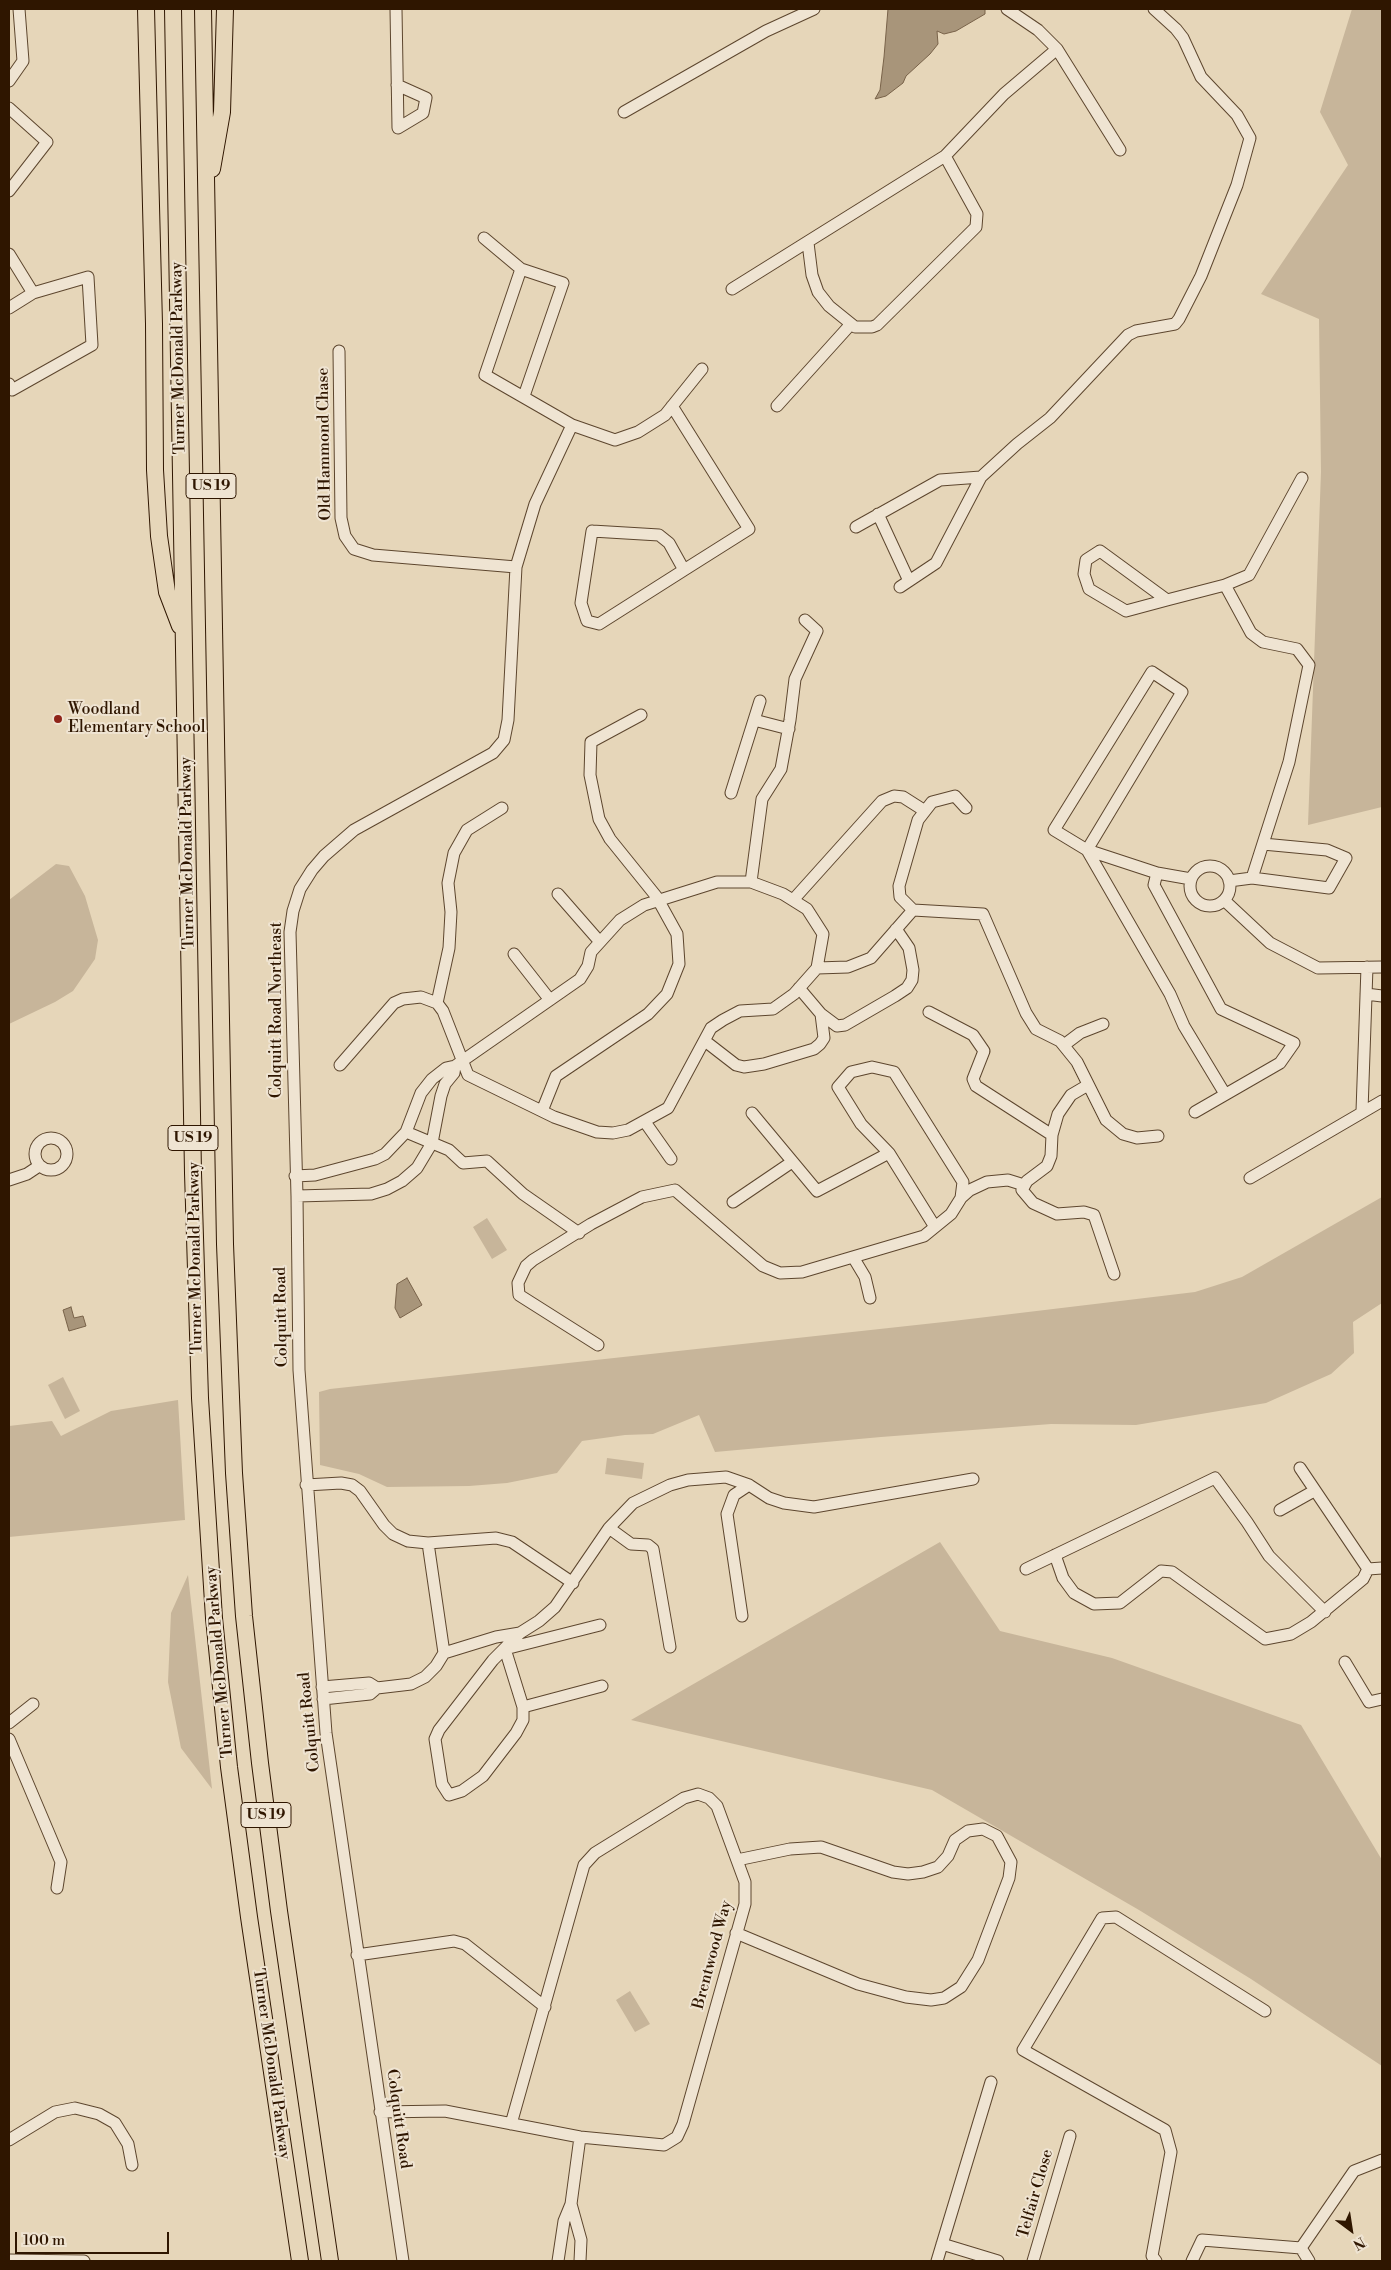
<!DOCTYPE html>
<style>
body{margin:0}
#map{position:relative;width:1391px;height:2270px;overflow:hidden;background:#e6d6b9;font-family:"Libre Bodoni",serif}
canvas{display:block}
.frame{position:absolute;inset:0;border:10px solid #2f1600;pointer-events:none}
.north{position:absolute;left:1326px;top:2205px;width:50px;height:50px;-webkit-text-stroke:4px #efe4d2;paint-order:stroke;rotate:149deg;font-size:14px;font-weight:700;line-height:20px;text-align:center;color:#2f1600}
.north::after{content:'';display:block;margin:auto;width:18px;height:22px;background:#2f1600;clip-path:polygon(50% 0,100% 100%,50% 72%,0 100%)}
.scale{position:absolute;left:15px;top:2232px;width:154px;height:22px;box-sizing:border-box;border:2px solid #2f1600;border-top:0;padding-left:6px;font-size:15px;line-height:18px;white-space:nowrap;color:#2f1600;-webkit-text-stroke:4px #efe4d2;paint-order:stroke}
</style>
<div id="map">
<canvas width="1391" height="2270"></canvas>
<div class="frame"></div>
<div class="north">N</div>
<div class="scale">100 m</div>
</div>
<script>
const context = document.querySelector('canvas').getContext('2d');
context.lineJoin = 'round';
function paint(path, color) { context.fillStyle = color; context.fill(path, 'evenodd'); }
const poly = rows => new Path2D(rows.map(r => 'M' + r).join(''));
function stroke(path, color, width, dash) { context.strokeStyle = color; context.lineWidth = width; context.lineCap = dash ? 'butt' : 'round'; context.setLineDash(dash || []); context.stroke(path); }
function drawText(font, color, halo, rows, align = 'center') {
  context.font = font + ' "Libre Bodoni",serif'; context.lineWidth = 4; context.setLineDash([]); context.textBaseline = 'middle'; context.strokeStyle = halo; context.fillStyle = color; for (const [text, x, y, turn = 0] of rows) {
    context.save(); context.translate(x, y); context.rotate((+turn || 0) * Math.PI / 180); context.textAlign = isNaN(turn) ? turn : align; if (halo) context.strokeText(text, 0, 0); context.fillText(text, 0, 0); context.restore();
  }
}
paint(poly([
 [1352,9,1382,9,1382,807,1308,825,1321,472,1319,319,1261,294,1348,165,1320,112],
 [56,864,69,866,85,896,98,940,95,959,73,991,55,1002,9,1024,9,900],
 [1382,1197,1382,1303,1353,1322,1354,1353,1331,1374,1266,1403,1136,1425,1051,1424,881,1437,715,1452,699,1415,653,1434,625,1435,582,1441,557,1473,507,1483,469,1486,387,1487,359,1474,320,1465,319,1392,330,1389,953,1321,1195,1292,1242,1277],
 [487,1218,507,1250,492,1259,473,1227],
 [63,1377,80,1411,65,1419,48,1385],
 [178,1400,185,1520,9,1537,9,1426,52,1421,61,1436,111,1411],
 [607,1458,644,1463,642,1479,605,1474],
 [940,1542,1000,1631,1112,1658,1301,1725,1382,1860,1382,2066,1251,1979,1139,1910,932,1790,631,1720],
 [188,1575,212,1789,181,1748,168,1682,171,1613],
 [630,1991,650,2024,635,2032,616,2000]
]), '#c7b59a');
const water = poly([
 [888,9,985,9,985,14,956,31,944,34,937,31,938,44,930,54,906,76,903,83,886,96,875,99,880,90,884,57,888,9],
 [407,1278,422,1305,400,1318,395,1308,397,1284,407,1278],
 [71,1307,74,1318,83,1316,86,1326,69,1331,63,1310,71,1307]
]);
paint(water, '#a8957a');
stroke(water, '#786249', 1);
const minor = poly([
 [396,9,398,128,423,113,426,98,397,85],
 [1007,9,1038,30,1057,49,1120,150],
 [9,81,23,61,19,9],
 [9,108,47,142,9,191],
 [624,112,766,31,814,9],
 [484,238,521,269,563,283,524,396],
 [808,243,812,275,818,292,829,306,855,327,872,327,877,325,976,227,977,214,945,156],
 [9,254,33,293,88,277,92,345,12,390,9,384],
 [521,269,485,375,572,425,615,440,638,432,665,415,702,369],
 [732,289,945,156,1004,94,1057,49],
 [9,308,33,293],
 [339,351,341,518,345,536,354,549,373,555,516,567],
 [672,406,749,529,684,570],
 [777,406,851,324],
 [878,514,909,581],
 [856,527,940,480,981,477],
 [592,531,659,535,669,543,684,570,599,624,587,621,581,603,592,531],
 [1100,551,1167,600,1126,611,1089,589,1084,574,1086,560,1100,551],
 [1225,585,1251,633,1263,642,1297,649,1309,665,1289,762,1252,878,1229,881],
 [900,587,936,563,981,477,1017,444,1050,418,1128,335,1136,331,1175,324,1179,319,1201,276,1237,185,1250,138,1237,115,1201,77,1183,38,1176,29,1154,9],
 [1167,600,1225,585,1249,575,1302,478],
 [1152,672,1182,692,1087,850,1054,830,1152,672],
 [754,720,789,729],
 [731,793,760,701],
 [1087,850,1170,994,1184,1026,1225,1094],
 [1087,850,1157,873,1191,879],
 '1190 886a20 20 0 1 1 40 0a20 20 0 1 1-40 0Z',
 [1157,873,1154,885,1221,1009,1294,1043,1280,1063,1195,1112],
 [1252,878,1329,888,1346,858,1327,850,1263,844],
 [751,882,762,799,781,769,790,720,795,679,817,631,805,620],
 [558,894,600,942],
 [793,900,882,801,894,796,903,797,925,811],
 [1225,901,1270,943,1318,968,1382,967],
 [913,910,900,897,899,886,918,820,932,802,955,796,966,808],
 [514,954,550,1000],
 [799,988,821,1014,837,1026,845,1025,895,996,907,988,912,980,913,970,909,948,896,929],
 [1366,994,1382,996],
 [437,1003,449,948,451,912,448,883,454,853,467,830,502,808],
 [929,1012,973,1035,984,1051,973,1079,976,1086,1052,1135],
 [705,1041,736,1065,744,1067,764,1064,814,1049,820,1044,824,1038,821,1014],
 [1064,1045,1080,1033,1103,1024],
 [340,1065,394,1003,403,999,421,997,437,1003,443,1011,468,1075,554,1117,597,1132,613,1133,628,1130,668,1108,711,1028,723,1020,740,1011,773,1009,794,994,817,968,848,967,871,958,913,910,983,914,1026,1013,1036,1029,1060,1041,1077,1062,1106,1120,1123,1134,1137,1138,1158,1136],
 [1088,1085,1071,1095,1058,1114,1052,1135,1051,1156,1047,1166,1027,1181,1022,1190,1033,1203,1057,1214,1084,1212,1094,1215,1114,1274],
 [542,1111,556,1076,648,1014,667,994,679,964,677,934,656,896,610,839,599,819,590,775,591,742,641,715],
 [1362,1111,1367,967],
 [645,1122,671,1159],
 [406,1132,449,1150,463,1163,487,1161,523,1194,579,1233],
 '35 1154a16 16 0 1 1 32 0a16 16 0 1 1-32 0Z',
 [889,1153,935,1227],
 [295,1176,315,1175,375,1159,385,1154,406,1132,421,1093,432,1079,446,1068,455,1066,580,979,588,966,591,952,620,920,644,905,717,882,751,882,783,894,807,909,823,934,817,968],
 [1250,1178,1382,1101],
 [9,1180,27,1174,39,1166],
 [297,1196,371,1194,387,1189,402,1181,417,1168,432,1143,441,1096,445,1084,454,1073,455,1066],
 [961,1198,970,1190,987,1182,1008,1180,1024,1185],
 [733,1202,792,1162],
 [853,1257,865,1277,870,1298],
 [598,1345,519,1295,518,1283,526,1266,533,1260,591,1224,642,1197,675,1190,763,1266,780,1273,802,1272,924,1236,951,1214,961,1198,963,1182,894,1072,872,1067,851,1072,838,1087,861,1124,889,1153,817,1191,752,1113],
 [1300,1468,1368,1569,1382,1568],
 [306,1485,341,1483,352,1485,360,1491,384,1525,393,1534,408,1541,428,1543,496,1538,512,1542,573,1583],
 [1280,1510,1314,1491],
 [609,1528,631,1544,648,1545,653,1549,670,1647],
 [1055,1555,1063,1578,1074,1593,1094,1604,1120,1603,1161,1571,1172,1572,1265,1639,1291,1634,1311,1622,1363,1579,1368,1569],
 [1026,1569,1215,1478,1247,1522,1269,1556,1325,1612],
 [742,1616,727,1514,734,1495,749,1485],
 [505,1649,523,1707,523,1720,516,1733,483,1776,462,1791,449,1795,442,1784,435,1739,439,1730,493,1660,520,1633],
 [505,1649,600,1625],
 [444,1653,496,1637,520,1633,539,1621,555,1607,609,1528,633,1503,670,1485,688,1480,726,1477,749,1485,769,1498,784,1503,814,1507,973,1479],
 [1345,1662,1369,1702,1382,1699],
 [322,1687,369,1683,377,1688],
 [323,1699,370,1694,377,1688,411,1684,425,1677,436,1666,444,1653,428,1543],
 [523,1707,602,1686],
 [9,1723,33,1704],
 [9,1739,61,1862,57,1888],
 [736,1933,858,1984,906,1997,931,2000,944,1998,961,1987,978,1960,1009,1878,1011,1862,997,1836,983,1829,968,1831,955,1840,948,1856,938,1867,923,1872,908,1874,893,1872,821,1847,790,1849,737,1860],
 [357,1955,454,1941,465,1944,545,2007],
 [380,2112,445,2111,580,2137,664,2145,677,2137,683,2124,745,1904,745,1882,717,1806,709,1798,698,1794,684,1798,595,1853,584,1865,511,2124],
 [9,2140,55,2112,75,2108,99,2114,115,2123,128,2144,132,2165],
 [571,2204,581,2240,580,2261],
 [942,2244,998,2261],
 [1301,2248,1309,2261],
 [9,2260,84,2261],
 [403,2261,326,1733,299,1370,297,1196,290,932,293,911,300,889,312,870,324,856,354,830,493,753,504,740,508,720,516,567,535,504,572,425],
 [558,2261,564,2221,571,2204,580,2137],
 [937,2261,991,2082],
 [1033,2261,1070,2136],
 [1156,2261,1152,2256,1171,2152,1165,2130,1023,2050,1102,1918,1116,1917,1265,2011],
 [1192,2261,1202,2240,1301,2248,1354,2171,1382,2160]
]);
const highway = poly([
 [146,9,154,324,155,470,159,536,167,592,180,626],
 [173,9,193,1173,200,1398,214,1618,229,1767,249,1917,300,2261],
 [203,9,225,1244,234,1473,244,1616,260,1763,279,1911,330,2261],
 [212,169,222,112,225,9]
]);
stroke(minor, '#5d462e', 13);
stroke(highway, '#2f1600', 18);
stroke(minor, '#efe4d2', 11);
stroke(highway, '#e6d6b9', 16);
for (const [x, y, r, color] of [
 [58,719,5,"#8f2418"]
]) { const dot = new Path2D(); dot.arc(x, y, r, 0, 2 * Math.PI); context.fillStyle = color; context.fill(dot); stroke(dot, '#efe4d2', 2); }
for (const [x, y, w] of [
 [211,486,50],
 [193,1138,50],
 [266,1815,50]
]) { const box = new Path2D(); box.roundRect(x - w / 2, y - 12.5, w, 25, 4); context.fillStyle = '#efe4d2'; context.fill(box); stroke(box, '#2f1600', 1); }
drawText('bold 15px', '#2f1600', null, [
 ["US 19",211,486],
 ["US 19",193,1138],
 ["US 19",266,1815]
]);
drawText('16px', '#2f1600', '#efe4d2', [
 ["Turner McDonald Parkway",179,358,-91],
 ["Old Hammond Chase",325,444,-91],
 ["Turner McDonald Parkway",188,853,-91],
 ["Colquitt Road Northeast",277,1010,-90],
 ["Turner McDonald Parkway",196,1258,-91],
 ["Colquitt Road",282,1317,-91],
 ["Turner McDonald Parkway",220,1662,-95],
 ["Colquitt Road",310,1722,-96],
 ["Brentwood Way",713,1955,-75],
 ["Turner McDonald Parkway",271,2064,82],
 ["Colquitt Road",398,2119,82],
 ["Telfair Close",1036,2194,-74]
]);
drawText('16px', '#2f1600', '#efe4d2', [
 ["Woodland",68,710],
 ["Elementary School",68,728]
], 'left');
</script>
